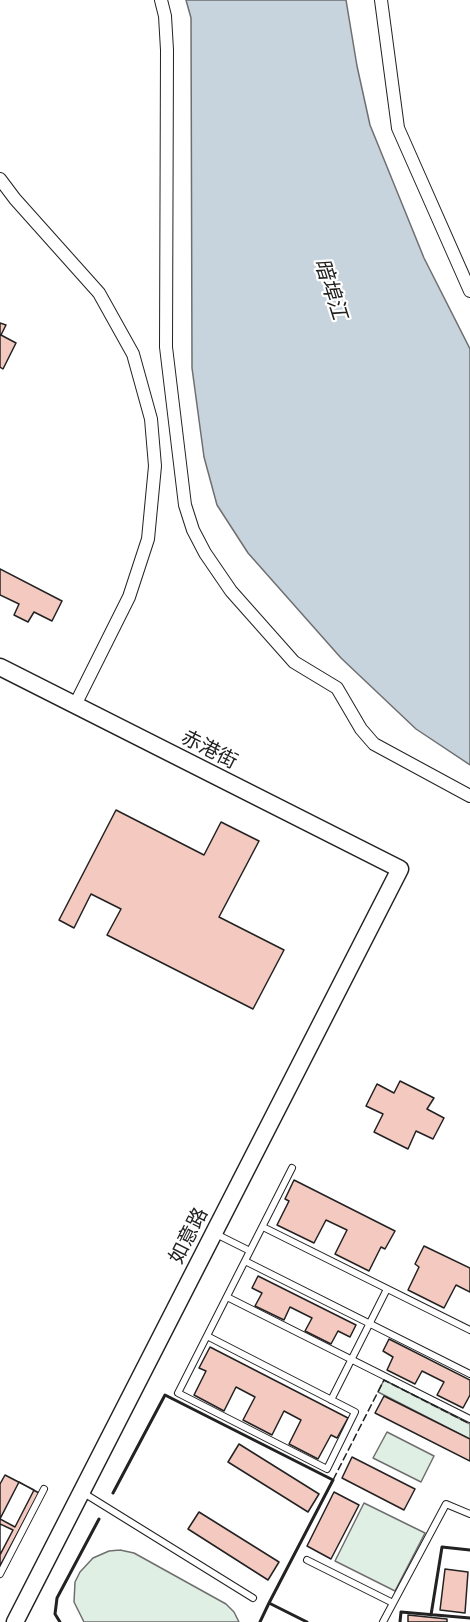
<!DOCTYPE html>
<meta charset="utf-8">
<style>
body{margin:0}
canvas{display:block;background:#fff}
</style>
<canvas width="470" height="1622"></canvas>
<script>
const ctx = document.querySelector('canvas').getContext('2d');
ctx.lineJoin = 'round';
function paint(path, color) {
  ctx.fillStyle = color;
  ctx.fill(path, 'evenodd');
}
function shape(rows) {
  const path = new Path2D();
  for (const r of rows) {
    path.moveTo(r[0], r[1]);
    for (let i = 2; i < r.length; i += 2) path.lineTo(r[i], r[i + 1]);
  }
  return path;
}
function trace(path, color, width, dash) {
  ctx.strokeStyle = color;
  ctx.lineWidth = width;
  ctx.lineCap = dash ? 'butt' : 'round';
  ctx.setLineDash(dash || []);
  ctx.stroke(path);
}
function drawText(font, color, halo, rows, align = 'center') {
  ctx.font = font + ' "Zilla Slab","Noto Sans SC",serif';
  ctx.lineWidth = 4.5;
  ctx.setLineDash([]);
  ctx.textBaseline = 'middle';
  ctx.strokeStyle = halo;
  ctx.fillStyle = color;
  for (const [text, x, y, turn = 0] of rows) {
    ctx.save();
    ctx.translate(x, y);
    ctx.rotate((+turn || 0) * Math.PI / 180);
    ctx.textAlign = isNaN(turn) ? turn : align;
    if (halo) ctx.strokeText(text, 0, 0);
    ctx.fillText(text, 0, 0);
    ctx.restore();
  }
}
const green = shape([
 [384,1380,470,1424,470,1439,378,1392,384,1380],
 [387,1432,434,1456,421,1482,373,1458,387,1432],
 [364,1503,425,1533,395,1591,335,1561,364,1503],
 [120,1550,134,1553,226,1604,234,1612,239,1622,84,1622,74,1602,75,1582,80,1572,93,1558,109,1551,120,1550]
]);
paint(green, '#e0efe3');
trace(green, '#6f6f6f', 1.5);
const water = shape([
 [186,0,346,0,357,66,370,125,424,258,470,349,470,765,416,729,341,658,248,553,217,505,204,457,192,368,191,18,186,0]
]);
paint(water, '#c7d3dd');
trace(water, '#6f6f6f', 1.5);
const building = shape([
 [0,323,6,325,1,335,16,343,3,369,0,367,0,323],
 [0,569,62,601,52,621,34,612,28,622,14,615,19,604,0,595,0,569],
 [116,810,204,855,221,822,259,841,219,917,284,950,253,1009,107,935,121,909,91,894,74,928,59,920,116,810],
 [400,1081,434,1098,427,1109,444,1118,433,1139,416,1131,408,1149,374,1132,383,1114,366,1106,377,1084,394,1093,400,1081],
 [294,1180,395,1231,385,1249,381,1247,369,1271,335,1254,347,1230,326,1220,314,1243,277,1225,289,1201,285,1199,294,1180],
 [424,1246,470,1268,470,1292,456,1285,444,1308,408,1290,419,1267,415,1264,424,1246],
 [258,1276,356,1325,350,1337,338,1331,331,1344,305,1331,312,1318,290,1307,284,1320,255,1306,262,1293,252,1288,258,1276],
 [389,1339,470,1380,470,1395,463,1408,437,1395,444,1382,422,1371,415,1384,387,1370,393,1357,383,1351,389,1339],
 [210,1347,348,1418,337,1438,331,1435,318,1459,289,1444,301,1420,284,1411,272,1435,243,1420,255,1397,236,1387,224,1411,194,1395,206,1371,199,1368,210,1347],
 [384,1396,470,1439,470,1461,375,1413,384,1396],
 [239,1444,319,1494,308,1512,228,1462,239,1444],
 [352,1457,415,1489,404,1510,342,1478,352,1457],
 [5,1475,34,1490,15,1527,0,1519,0,1484,5,1475],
 [19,1482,39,1493,0,1566,0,1519,19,1482],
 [334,1492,359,1505,331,1559,307,1546,334,1492],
 [199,1512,279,1562,268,1580,188,1529,199,1512],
 [0,1524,13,1530,0,1555,0,1524],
 [445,1569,468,1572,465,1613,440,1610,445,1569],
 [408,1615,447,1619,447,1622,408,1622,408,1615]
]);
paint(building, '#f3c9c0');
trace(building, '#222', 1.5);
const lane = shape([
 [263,1227,470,1330],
 [216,1234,250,1251],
 [245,1261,470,1374],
 [227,1297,470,1419],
 [207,1336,355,1412,327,1469,178,1393,292,1168],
 [331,1400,387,1289],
 [82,1492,253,1598],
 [307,1560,393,1603],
 [0,1574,44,1489],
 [383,1622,446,1504,470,1514]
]);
const street = shape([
 [161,0,165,16,167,50,166,347,185,505,193,530,205,553,231,591,294,662,337,688,361,729,374,744,470,796],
 [381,0,398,128,470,291],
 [0,179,15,199,99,293,133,354,151,419,155,466,148,539,129,597,75,705]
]);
const secondary = shape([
 [0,667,400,869,15,1622]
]);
trace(lane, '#222', 8);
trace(street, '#222', 14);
trace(secondary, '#222', 19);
trace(lane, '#fff', 6);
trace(street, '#fff', 12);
trace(secondary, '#fff', 16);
trace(shape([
 [333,1480,384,1380,470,1424]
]), '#222', 1.5, [8, 3]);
trace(shape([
 [113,1493,165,1395,333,1480,269,1603,307,1622],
 [431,1615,442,1547,470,1550],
 [60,1622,55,1614,57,1598,99,1519],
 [260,1622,269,1603],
 [400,1622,401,1612,470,1618]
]), '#222', 3);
drawText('20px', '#222', '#fff', [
 ["赤港街",209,750,27],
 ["如意路",189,1236,-63]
]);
drawText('italic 21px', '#222', '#fff', [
 ["暗埠江",330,289,72]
]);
</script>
